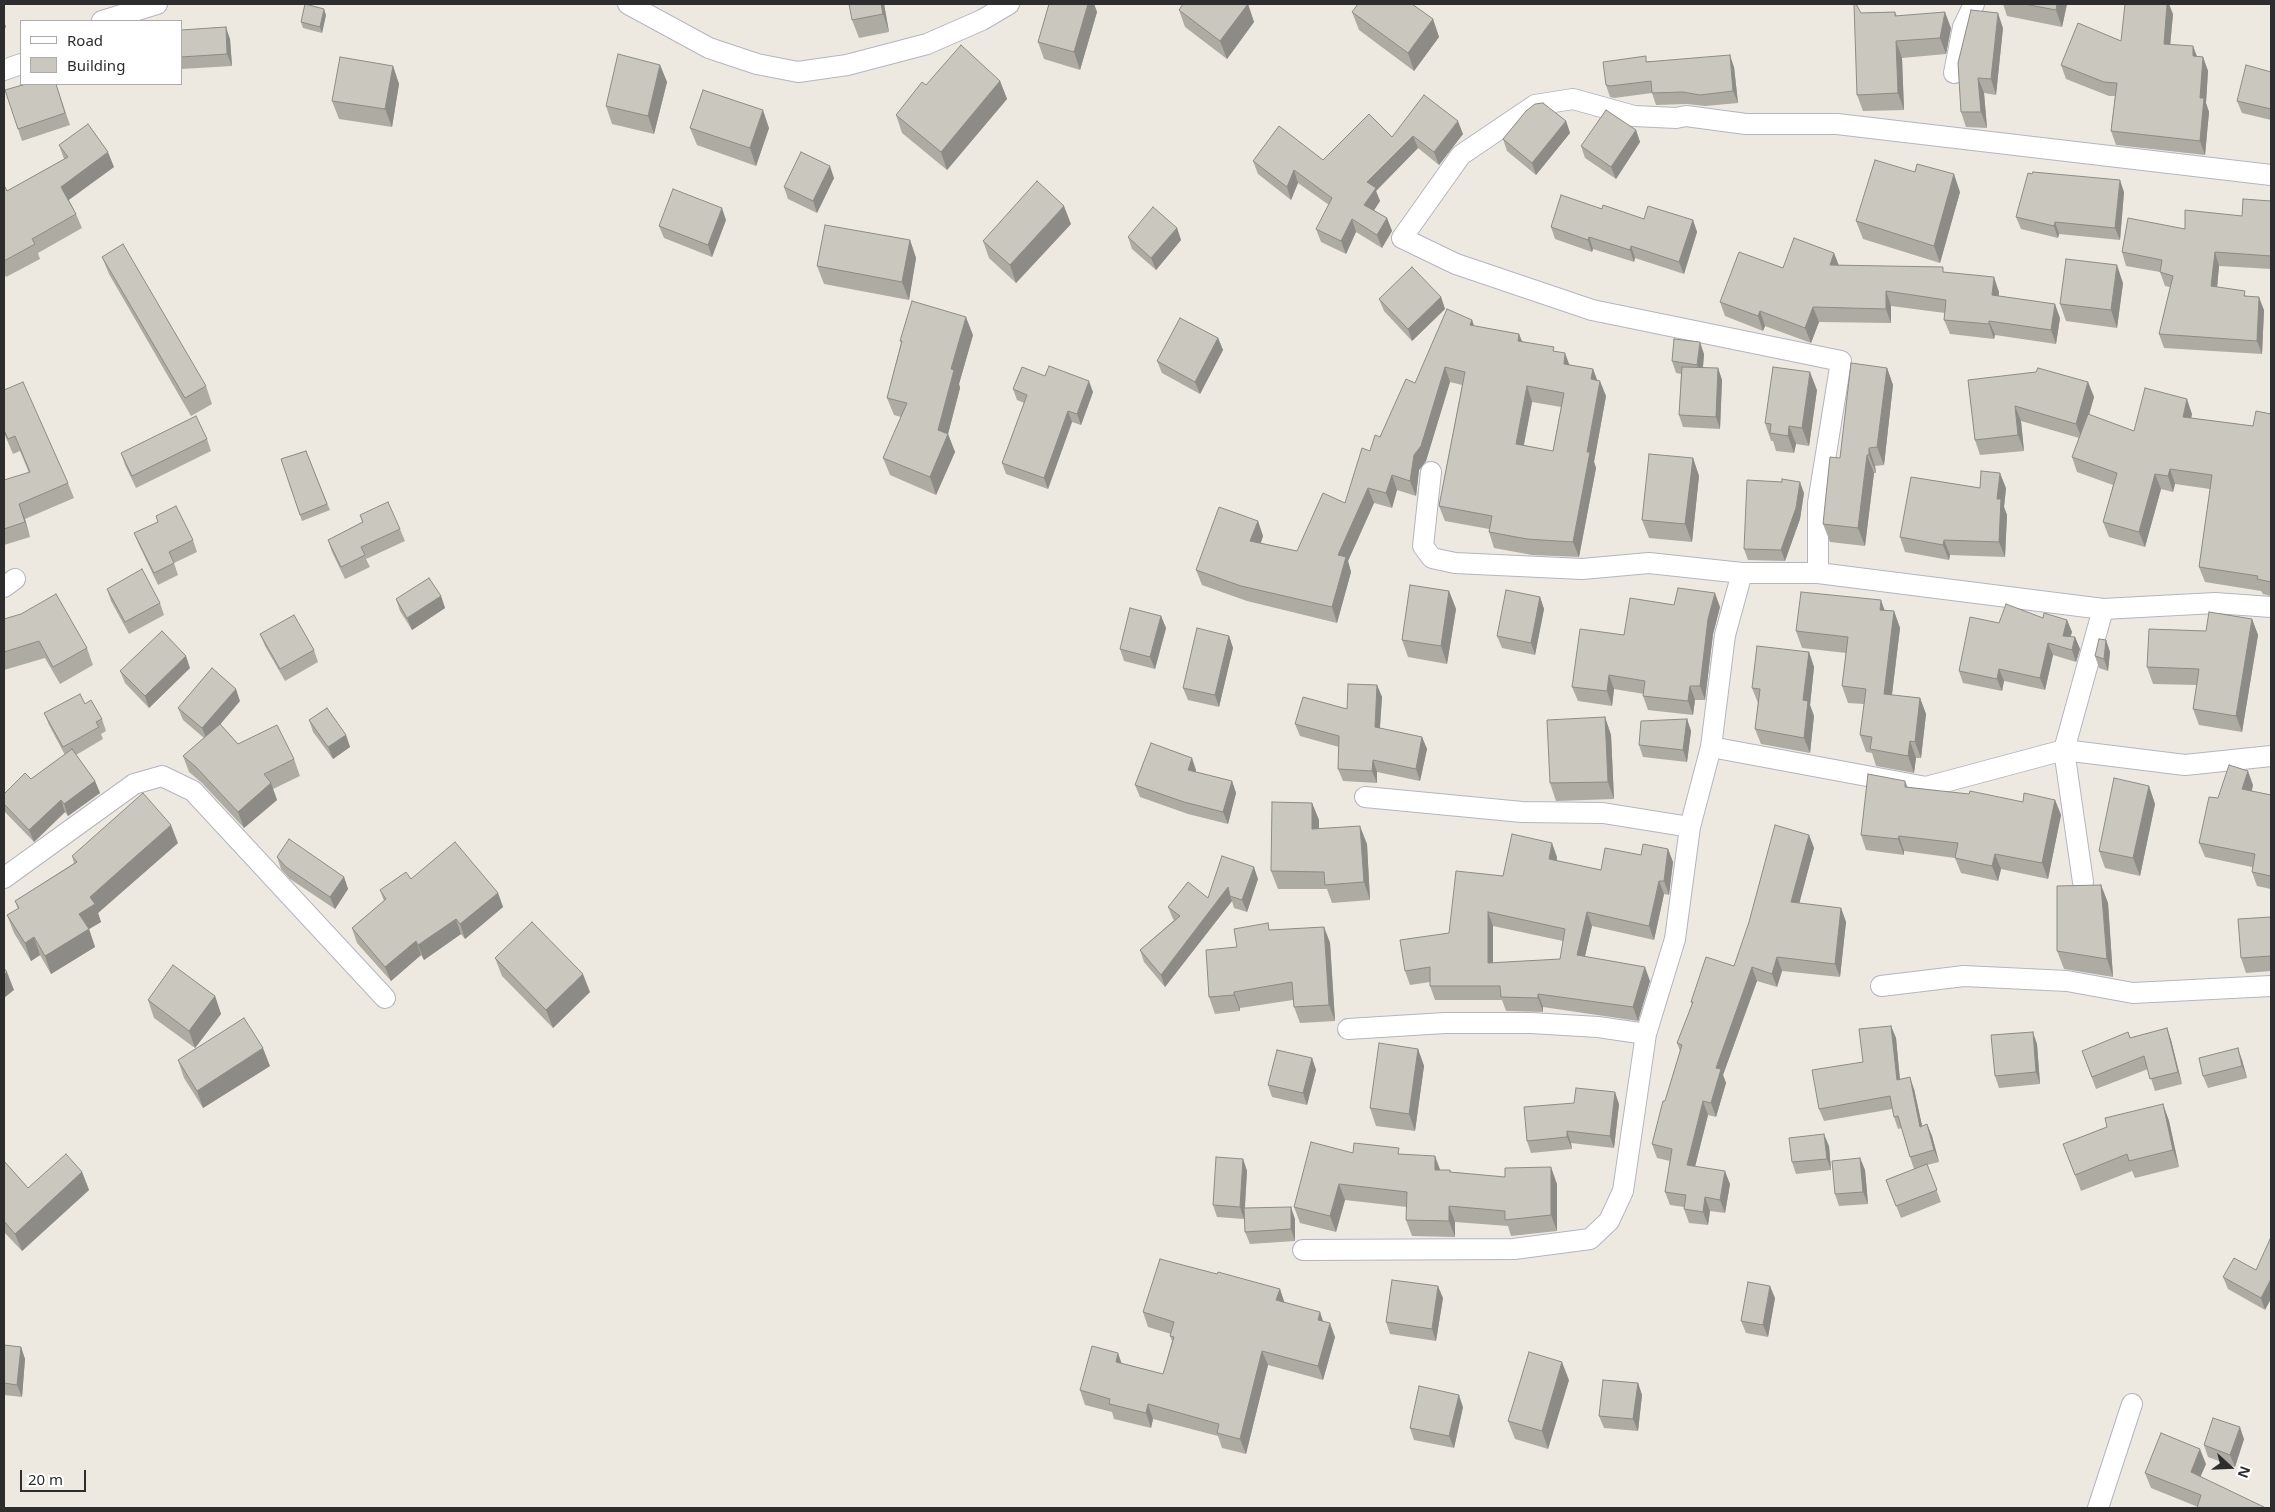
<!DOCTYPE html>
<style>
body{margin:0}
#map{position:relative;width:2275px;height:1512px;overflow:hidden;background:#eee9e0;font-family:"Noto Sans",sans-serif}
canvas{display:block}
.frame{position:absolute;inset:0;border:5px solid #2d2d2d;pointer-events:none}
.legend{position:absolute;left:20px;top:20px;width:162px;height:65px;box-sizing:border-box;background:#fff;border:1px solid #ababab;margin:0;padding:6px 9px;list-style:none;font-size:15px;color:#2d2d2d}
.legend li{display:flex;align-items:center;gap:10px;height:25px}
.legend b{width:25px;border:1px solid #ababab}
.north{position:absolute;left:2205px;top:1442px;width:50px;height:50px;-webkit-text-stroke:4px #fff;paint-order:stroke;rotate:110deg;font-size:14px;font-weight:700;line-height:20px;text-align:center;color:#2d2d2d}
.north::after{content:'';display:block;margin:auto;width:18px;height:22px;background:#2d2d2d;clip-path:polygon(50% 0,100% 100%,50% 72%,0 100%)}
.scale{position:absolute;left:20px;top:1470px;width:66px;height:22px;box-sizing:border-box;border:2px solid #2d2d2d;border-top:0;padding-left:6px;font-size:15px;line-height:18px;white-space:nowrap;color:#2d2d2d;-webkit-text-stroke:4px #fff;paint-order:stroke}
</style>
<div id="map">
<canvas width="2275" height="1512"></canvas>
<div class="frame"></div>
<ul class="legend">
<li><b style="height:6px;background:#fff"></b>Road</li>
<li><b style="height:14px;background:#cac7be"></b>Building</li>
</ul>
<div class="north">N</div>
<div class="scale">20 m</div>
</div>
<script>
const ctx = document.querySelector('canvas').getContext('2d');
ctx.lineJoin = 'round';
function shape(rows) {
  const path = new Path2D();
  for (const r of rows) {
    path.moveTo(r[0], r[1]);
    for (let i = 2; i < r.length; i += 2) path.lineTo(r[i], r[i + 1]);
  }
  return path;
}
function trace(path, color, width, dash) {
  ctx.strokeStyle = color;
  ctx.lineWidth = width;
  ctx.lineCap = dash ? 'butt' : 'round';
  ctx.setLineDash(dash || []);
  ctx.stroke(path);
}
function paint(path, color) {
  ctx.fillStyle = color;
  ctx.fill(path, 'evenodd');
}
const minor = shape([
 [628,4,709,48,757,64,798,72,847,65,927,44,982,20,1009,4],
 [102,21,157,4],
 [4,70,21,64],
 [1954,73,1963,27,1974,4],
 [1431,472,1423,546,1432,558,1455,563,1582,569,1649,563,1742,573,1818,573,2103,609,2215,603,2271,607],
 [1818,573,1818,503,1841,361,1592,310,1456,264,1402,238,1461,155,1535,105,1573,99,1634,116,1676,118,1686,116,1746,124,1837,124,2271,175],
 [4,587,15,579],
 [1711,747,1926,787,2064,750,2185,765,2271,756],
 [1365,797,1522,812,1603,813,1690,827],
 [4,878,134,784,162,776,193,791,385,998],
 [2083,882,2064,750,2103,609],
 [1881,986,1964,976,2067,981,2133,993,2271,986],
 [1348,1029,1445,1023,1530,1023,1598,1027,1646,1034],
 [1303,1250,1514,1249,1590,1239,1609,1221,1623,1191,1646,1034,1675,939,1690,827,1711,747,1725,635,1742,573],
 [2098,1508,2132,1404]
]);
trace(minor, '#b3b5c0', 22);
trace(minor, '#fff', 20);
paint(shape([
 [884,4,889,32,859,38,852,20],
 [1049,4,1094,4,1097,12,1080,70,1044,59,1038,42],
 [1248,4,1254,22,1227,59,1185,27,1179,10],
 [2003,4,2067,4,2062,27,2007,16],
 [1352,12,1433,19,1439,37,1414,71,1359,30],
 [1895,12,1897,16,1951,28,1946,54,1902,58,1904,110,1863,111,1857,95,1861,13],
 [2173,14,2170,45,2193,46,2197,56,2203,57,2208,71,2206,103,2209,112,2205,155,2116,145,2111,131,2115,96,2109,96,2066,79,2061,65,2121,41],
 [326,15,322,33,303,28,301,22],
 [2003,28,1996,95,1984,93,1987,128,1966,127,1961,112],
 [181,30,230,39,232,66,181,69],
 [1648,61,1734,67,1738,103,1705,106,1687,104,1656,105,1652,93,1614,98,1610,97,1606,85],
 [660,65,667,82,654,134,612,124,606,106],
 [393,66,399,84,392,127,339,119,332,101],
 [2271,72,2271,120,2242,113,2237,101],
 [1000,81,1007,99,947,170,902,133,896,115,926,85],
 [56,84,70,125,22,141,18,129],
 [1566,121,1570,133,1536,175,1507,151,1503,139],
 [690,128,769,128,756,166,697,145],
 [1636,130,1640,142,1616,179,1585,158,1581,146],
 [1463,134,1439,165,1418,148,1376,191,1380,201,1374,210,1387,218,1392,231,1382,248,1356,232,1346,254,1321,242,1316,229,1329,205,1298,183,1291,200,1258,174,1253,161,1323,160,1392,137],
 [59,145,114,167,69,200,76,214,82,228,38,253,40,259,6,277,4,272,4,185,7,191,64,159],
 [834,178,817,213,788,199,784,187],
 [1960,192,1940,263,1863,239,1856,221],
 [2124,192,2120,240,2059,234,2058,238,2021,229,2016,217],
 [2271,201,2271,269,2219,266,2217,287,2247,296,2264,310,2262,354,2164,348,2159,334,2170,287,2165,286,2160,272,2126,266,2122,252,2185,229,2242,216],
 [1602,209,1644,219,1693,220,1697,232,1684,274,1635,258,1634,262,1593,249,1592,252,1555,239,1551,227],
 [726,220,712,257,664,238,659,226],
 [1071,224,1016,283,989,258,983,241],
 [1177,228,1181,240,1156,270,1132,249,1128,237],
 [910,240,916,258,909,300,824,284,817,266],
 [102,257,206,386,212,404,191,416,109,274],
 [1839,265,1945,272,1999,292,1999,296,2060,318,2056,344,1995,335,1994,339,1950,334,1944,320,1945,313,1891,306,1891,323,1819,322,1811,343,1765,326,1763,331,1725,316,1720,302,1783,268],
 [2123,283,2117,328,2066,321,2060,304],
 [1441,297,1445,309,1412,341,1384,311,1379,299],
 [1472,320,1474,326,1519,334,1522,341,1556,352,1570,365,1593,369,1597,380,1606,396,1594,462,1596,468,1579,557,1532,555,1494,548,1489,532,1489,529,1445,521,1439,506,1462,385,1450,382,1426,461,1419,470,1416,496,1397,490,1392,508,1374,503,1348,561,1351,572,1337,623,1247,601,1202,585,1196,570,1258,521,1263,536,1261,543,1297,551,1345,503,1370,451,1415,383],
 [1532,402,1561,407,1553,451,1524,445],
 [973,335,959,384,960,388,948,434,955,452,936,495,890,475,883,458,901,417,894,415,887,398,901,343,900,341],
 [1218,338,1223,350,1200,394,1162,373,1157,361],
 [1704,354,1703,368,1718,368,1722,380,1720,429,1683,427,1679,415,1681,374,1676,373,1672,361],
 [1887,368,1893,385,1884,465,1875,466,1876,473,1874,473,1865,546,1830,542,1823,524],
 [1045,376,1093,392,1081,425,1072,422,1048,489,1006,474,1002,463,1024,403,1017,400,1013,389],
 [1968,380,2088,382,2094,397,2089,415,2134,431,2192,414,2191,418,2253,426,2271,414,2271,596,2263,594,2261,591,2205,582,2199,567,2210,489,2175,484,2173,492,2161,489,2145,547,2109,537,2103,522,2113,485,2077,472,2072,457,2079,438,2021,421,2024,451,1980,455,1975,440],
 [4,390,68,483,74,498,25,519,30,537,4,545,4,480,29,473,20,451,13,454,4,433],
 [1817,390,1809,446,1796,444,1794,453,1776,451,1773,441,1771,441,1765,423],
 [207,439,211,451,136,488,125,465,121,453],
 [306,451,330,510,302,521,281,459],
 [1693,458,1699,476,1692,542,1649,538,1642,520],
 [1980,488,2006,488,2004,507,2007,515,2005,557,1950,555,1949,560,1905,552,1900,537],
 [1804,493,1800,519,1785,561,1748,560,1744,549],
 [360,515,400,529,405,541,366,559,370,567,345,579,332,552,328,540,362,522],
 [156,516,193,540,197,552,174,563,178,575,158,585,139,545,134,533,158,522],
 [107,589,160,603,164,615,129,634,111,601],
 [1449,591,1456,609,1447,664,1408,657,1402,640],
 [441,596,445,608,412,630,400,611,396,599],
 [1540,597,1544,609,1535,655,1502,648,1497,636],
 [1674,605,1720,607,1713,634,1705,700,1695,700,1693,715,1648,710,1643,696,1644,694,1614,689,1612,706,1578,701,1572,687,1624,635],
 [1885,610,1894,611,1900,628,1892,695,1920,698,1926,714,1921,758,1916,758,1914,773,1876,766,1872,753,1866,752,1860,735,1864,704,1848,703,1842,686,1846,653,1802,648,1796,631],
 [1161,616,1166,628,1155,669,1124,661,1120,649],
 [2043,618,2067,620,2072,632,2070,637,2075,637,2080,649,2076,662,2053,655,2045,690,2004,681,2002,691,1963,683,1959,671],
 [4,619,87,648,93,665,60,684,45,658,4,670],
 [2252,619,2258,635,2242,732,2199,725,2193,709,2197,685,2153,684,2147,667,2206,631],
 [260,634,314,650,318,662,285,681,265,646],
 [1229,636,1233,648,1219,707,1188,700,1183,688],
 [2106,640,2110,652,2108,671,2099,668,2095,656],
 [1809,652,1814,667,1810,705,1814,716,1810,753,1761,744,1755,729,1758,703,1752,688],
 [190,668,149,708,125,683,120,671],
 [1377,685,1382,697,1380,729,1422,737,1427,749,1420,781,1377,772,1377,783,1343,781,1338,769,1339,747,1300,736,1295,724,1347,709],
 [240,701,220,724,238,744,294,759,300,776,273,789,277,800,244,828,202,783,189,772,183,756,204,738,183,720,178,708],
 [85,704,102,719,106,731,101,734,103,739,76,755,95,781,100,793,68,816,65,812,34,842,4,811,4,794,31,779,65,755,49,725,44,713],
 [1605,717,1611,735,1614,799,1556,801,1550,783],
 [1687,719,1691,731,1687,762,1643,757,1639,745],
 [309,720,346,735,350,747,333,759,313,732],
 [1196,770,1196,772,1232,781,1236,793,1228,824,1188,814,1140,797,1135,785],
 [1905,781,1908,787,2023,802,2055,800,2061,815,2048,879,2001,869,1998,881,1961,873,1955,858,1904,851,1904,855,1866,850,1861,835],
 [2253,785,2252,791,2271,795,2271,889,2257,886,2252,872,2252,867,2205,857,2199,843,2218,798],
 [2149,786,2155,804,2140,876,2105,868,2099,851],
 [1312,803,1319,820,1319,829,1367,844,1370,900,1332,903,1327,889,1278,889,1271,871],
 [1809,835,1814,848,1799,903,1841,908,1846,922,1840,977,1782,971,1777,987,1757,981,1723,1075,1726,1083,1716,1117,1708,1115,1695,1166,1730,1184,1725,1213,1710,1211,1708,1225,1689,1223,1684,1209,1684,1207,1670,1205,1665,1192,1670,1161,1657,1158,1652,1144,1680,1051,1677,1043,1692,1004,1691,1002,1734,966],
 [178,843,98,913,101,922,89,929,95,947,51,974,40,955,31,961,14,933,7,915,18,909,15,901,74,863,72,856],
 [1668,849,1673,862,1669,895,1664,894,1654,940,1592,926,1585,956,1650,981,1638,1021,1543,1007,1543,1012,1506,1011,1502,1000,1435,1000,1430,986,1430,982,1410,985,1405,971,1449,933,1503,876,1557,857,1557,861,1601,870,1641,855],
 [1493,926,1563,941,1560,959,1493,963],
 [277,857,344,877,348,889,335,909,290,879,281,869],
 [411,879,498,893,503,907,465,939,461,934,424,960,421,955,391,981,357,943,352,928,384,901,380,890],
 [1258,879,1247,912,1234,908,1232,901,1165,987,1144,962,1140,950,1174,920,1173,919,1168,907,1208,898],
 [2101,885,2108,903,2113,977,2064,969,2057,951],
 [2271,917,2271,971,2246,973,2241,958],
 [1324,927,1330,943,1335,1021,1300,1023,1294,1007,1293,1000,1240,1008,1240,1011,1215,1014,1209,997,1237,947,1271,930],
 [495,958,590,992,553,1028,502,976],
 [215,996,221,1014,195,1048,154,1018,148,1000],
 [1891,1026,1896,1038,1900,1079,1914,1089,1922,1126,1927,1124,1932,1136,1939,1162,1927,1165,1941,1202,1901,1218,1886,1180,1919,1167,1914,1169,1910,1157,1902,1128,1898,1129,1894,1117,1892,1109,1824,1121,1819,1109,1863,1062],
 [2167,1028,2171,1040,2182,1084,2155,1091,2148,1069,2096,1089,2082,1051],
 [2037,1044,2040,1084,1999,1088,1995,1076],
 [1418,1049,1424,1066,1415,1131,1376,1126,1370,1108],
 [1312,1058,1316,1070,1307,1105,1272,1097,1268,1085],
 [178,1060,270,1066,203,1108,184,1078],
 [2242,1060,2247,1078,2208,1088,2203,1076],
 [1619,1104,1614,1148,1571,1143,1572,1149,1531,1153,1527,1141],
 [2163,1104,2169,1121,2179,1167,2135,1178,2132,1171,2081,1191,2063,1144,2107,1127],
 [1829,1146,1831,1170,1796,1174,1792,1162],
 [1353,1153,1401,1154,1440,1170,1450,1170,1451,1172,1557,1184,1557,1231,1511,1236,1508,1226,1455,1222,1455,1237,1412,1236,1406,1220,1407,1207,1345,1200,1336,1232,1300,1223,1294,1207],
 [1860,1158,1865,1170,1868,1204,1839,1206,1835,1194],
 [1243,1159,1247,1171,1245,1208,1295,1219,1295,1241,1250,1244,1245,1232,1245,1213,1244,1219,1217,1217,1213,1205],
 [4,1161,28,1188,82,1172,89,1190,22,1251,4,1232],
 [2256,1270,2265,1310,2228,1289,2223,1277],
 [1217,1274,1280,1289,1284,1303,1323,1321,1335,1337,1323,1380,1268,1365,1246,1454,1222,1448,1218,1436,1153,1419,1151,1428,1114,1419,1112,1412,1085,1405,1080,1390,1122,1363,1163,1374,1172,1341,1170,1336,1171,1334,1148,1327,1143,1312],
 [1443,1298,1436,1341,1390,1334,1386,1322],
 [1775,1298,1768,1337,1746,1333,1741,1321],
 [4,1345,21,1347,25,1359,22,1397,4,1395],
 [1569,1380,1548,1449,1515,1439,1508,1421],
 [1638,1383,1642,1395,1638,1431,1604,1428,1599,1416],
 [1463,1407,1454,1448,1414,1440,1410,1428],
 [2244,1439,2235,1467,2208,1457,2204,1445],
 [2206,1464,2200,1477,2266,1508,2198,1507,2151,1488,2145,1473]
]), '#aeaba3');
paint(shape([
 [881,4,884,4,889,32,883,14],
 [1088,4,1094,4,1097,12,1080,70,1074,52],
 [1248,4,1254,22,1227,59,1220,41],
 [2057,4,2067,4,2062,27,2056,10],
 [2167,4,2169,4,2173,14,2169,58,2164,44],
 [324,9,326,15,322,33,320,27],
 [1945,12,1951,28,1946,54,1940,38],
 [1998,13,2003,28,1996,95,1991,79],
 [1433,19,1439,37,1414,71,1408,53],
 [4,21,6,27,4,29],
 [226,27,230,39,232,66,227,54],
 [1896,41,1902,58,1904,110,1898,93],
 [2193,46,2198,60,2193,56],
 [1730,55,1734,67,1738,103,1733,91],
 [2203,57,2208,71,2206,103,2209,112,2205,155,2200,141,2200,98],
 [660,65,667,82,654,134,648,116],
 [393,66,399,84,392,127,385,109],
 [1978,78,1984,93,1987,128,1981,112],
 [1000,81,1007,99,947,170,941,152],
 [763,110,769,128,756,166,750,148],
 [1458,121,1463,134,1439,165,1434,152],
 [1566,121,1570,133,1536,175,1532,163],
 [1636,130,1640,142,1616,179,1611,167],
 [1413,136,1418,148,1376,191,1380,201,1369,218,1364,205,1367,182],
 [108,152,114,167,67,201,61,187],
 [830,166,834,178,817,213,813,201],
 [1294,170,1298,183,1291,200,1287,187],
 [1954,174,1960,192,1940,263,1934,246],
 [2120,180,2124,192,2120,240,2115,228],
 [1064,206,1071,224,1016,283,1010,265],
 [722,208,726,220,712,257,708,245],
 [1387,218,1392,231,1382,248,1377,235],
 [1352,219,1356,232,1346,254,1341,241],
 [1693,220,1697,232,1684,274,1679,262],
 [2055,222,2059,234,2058,238,2054,226],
 [1177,228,1181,240,1156,270,1151,258],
 [1589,237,1593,249,1592,252,1588,240],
 [910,240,916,258,909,300,902,282],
 [1631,246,1635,258,1634,262,1630,250],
 [2215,252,2219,266,2216,299,2211,286],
 [1834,253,1840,268,1830,265],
 [2117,265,2123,283,2117,328,2111,310],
 [1994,277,1999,292,1997,309,1992,295],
 [1886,291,1891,306,1891,323,1886,309],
 [1441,297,1445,309,1412,341,1408,329],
 [2259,297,2264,310,2262,354,2257,341],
 [2055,304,2060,318,2056,344,2051,330],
 [1813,307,1819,322,1811,343,1805,328],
 [1760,311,1765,326,1763,331,1758,316],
 [966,317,973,335,959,384,960,388,948,434,955,452,936,495,930,477,938,430,951,369],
 [1472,320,1477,335,1470,325],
 [1989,321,1995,335,1994,339,1989,324],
 [1519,334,1525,350,1518,341],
 [1218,338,1223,350,1200,394,1195,382],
 [1700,342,1704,354,1702,377,1697,365],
 [1565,353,1571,369,1564,364],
 [1445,367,1450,382,1426,461,1419,470,1416,496,1410,481,1414,455],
 [1718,368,1722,380,1720,429,1716,417],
 [1887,368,1893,385,1884,465,1877,447],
 [1593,369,1599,385,1591,379],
 [1810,372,1817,390,1809,446,1802,428],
 [1089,381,1093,392,1081,425,1077,414],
 [1600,381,1606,396,1594,462,1596,468,1579,557,1573,542,1587,452],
 [2088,382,2094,397,2082,439,2076,424],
 [1527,386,1532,402,1521,459,1516,444],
 [2187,399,2192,414,2188,432,2183,417],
 [2015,406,2021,421,2024,451,2018,435],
 [1068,411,1072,422,1048,489,1044,478],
 [1789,426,1796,444,1794,453,1788,436],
 [1869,448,1875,466,1876,473,1869,455],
 [1867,455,1874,473,1865,546,1858,528],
 [1693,458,1699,476,1692,542,1685,524],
 [2170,469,2175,484,2173,492,2168,476],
 [2000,473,2006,488,2004,507,2007,515,2005,557,1999,542,1997,499],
 [2155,474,2161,489,2145,547,2139,532],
 [1392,475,1397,490,1392,508,1386,493],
 [1800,482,1804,493,1800,519,1785,561,1781,550],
 [1368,488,1374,503,1348,561,1351,572,1337,623,1332,607,1338,555],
 [19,504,25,519,30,537],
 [1258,521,1263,536,1256,556,1250,541],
 [1944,540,1950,555,1949,560,1943,545],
 [1449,591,1456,609,1447,664,1441,646],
 [1715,593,1720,607,1713,634,1705,700,1700,686,1708,619],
 [441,596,445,608,412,630,407,618],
 [1540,597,1544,609,1535,655,1531,643],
 [1881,600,1887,617,1880,610],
 [1894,611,1900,628,1890,710,1884,694],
 [1161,616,1166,628,1155,669,1150,657],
 [2252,619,2258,635,2242,732,2236,716],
 [2067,620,2072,632,2067,648,2063,636],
 [1229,636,1233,648,1219,707,1215,695],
 [2075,637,2080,649,2076,662,2072,650],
 [2106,640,2110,652,2108,671,2104,659],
 [2048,643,2053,655,2045,690,2040,678],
 [1809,652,1814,667,1810,705,1814,716,1810,753,1804,738,1803,700],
 [186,656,190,668,149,708,145,696],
 [1999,669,2004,681,2002,691,1997,679],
 [1609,675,1614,689,1612,706,1607,691],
 [1377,685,1382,697,1379,739,1375,727],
 [1690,686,1695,700,1693,715,1688,701],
 [236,689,240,701,207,740,202,728],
 [1920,698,1926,714,1921,758,1915,742],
 [1605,717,1611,735,1614,799,1608,782],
 [1687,719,1691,731,1687,762,1683,750],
 [346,735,350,747,333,759,328,747],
 [1422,737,1427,749,1420,781,1416,769],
 [1910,741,1916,758,1914,773,1908,756],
 [1192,758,1196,770,1192,782,1188,770],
 [1373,760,1377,772,1377,783,1372,771],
 [2248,771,2253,785,2248,804,2242,789],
 [95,781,100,793,68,816,64,804],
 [1232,781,1236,793,1228,824,1223,812],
 [271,783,277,800,244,828,238,812],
 [2149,786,2155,804,2140,876,2133,858],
 [61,800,65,812,34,842,29,830],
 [2055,800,2061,815,2048,879,2042,863],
 [1312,803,1319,820,1319,847,1312,829],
 [171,825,178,843,98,913,101,922,89,929,95,947,51,974,45,956,79,914,90,897],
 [1360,826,1367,844,1370,900,1364,882],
 [1809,835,1814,848,1796,916,1791,902],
 [1899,836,1904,851,1904,855,1898,839],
 [1552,843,1557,857,1554,873,1549,859],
 [1668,849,1673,862,1669,895,1664,881],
 [1995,854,2001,869,1998,881,1992,866],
 [1254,867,1258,879,1247,912,1242,900],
 [344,877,348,889,335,909,330,897],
 [1659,881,1664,894,1654,940,1649,926],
 [2101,885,2108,903,2113,977,2107,959],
 [1228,887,1230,896,1232,901,1165,987,1161,975],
 [498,893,503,907,465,939,460,924],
 [1841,908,1846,922,1840,977,1835,964],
 [1488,912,1493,926,1493,977,1488,963],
 [1587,912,1592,926,1582,969,1577,955],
 [456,919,461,934,424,960,418,945],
 [1324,927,1330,943,1335,1021,1329,1005],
 [34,937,40,955,31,961,25,943],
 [416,941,421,955,391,981,385,967],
 [1777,957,1782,971,1777,987,1772,974],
 [1645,967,1650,981,1638,1021,1633,1007],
 [1752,967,1757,981,1723,1075,1726,1083,1716,1117,1711,1103,1716,1068],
 [7,972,14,990,4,998,4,975],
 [583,974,590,992,553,1028,546,1010],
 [1234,992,1240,1008,1240,1011,1234,995],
 [1538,994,1543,1007,1543,1012,1538,998],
 [215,996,221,1014,195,1048,189,1031],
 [1891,1026,1896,1038,1901,1092,1897,1080],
 [2167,1028,2171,1040,2182,1084,2178,1072],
 [2033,1032,2037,1044,2040,1084,2036,1072],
 [263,1048,270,1066,203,1108,197,1091],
 [2238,1048,2242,1060,2247,1078,2242,1066],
 [1418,1049,1424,1066,1415,1131,1409,1114],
 [1312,1058,1316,1070,1307,1105,1303,1093],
 [1910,1077,1914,1089,1925,1139,1920,1127],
 [1615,1092,1619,1104,1614,1148,1610,1136],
 [1703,1101,1708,1115,1692,1179,1687,1165],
 [2163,1104,2169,1121,2179,1167,2173,1150],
 [1927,1124,1932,1136,1939,1162,1934,1150],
 [1567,1131,1571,1143,1572,1149,1567,1137],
 [1824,1134,1829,1146,1831,1170,1827,1159],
 [1435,1156,1441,1172,1435,1170],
 [1860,1158,1865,1170,1868,1204,1863,1192],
 [1243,1159,1247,1171,1244,1219,1240,1207],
 [1551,1167,1557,1184,1557,1231,1551,1215],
 [1725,1171,1730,1184,1725,1213,1720,1200],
 [82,1172,89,1190,22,1251,15,1234],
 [1339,1184,1345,1200,1336,1232,1330,1216],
 [1705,1197,1710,1211,1708,1225,1703,1212],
 [1449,1206,1455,1222,1455,1237,1449,1221],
 [1291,1207,1295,1219,1295,1241,1291,1229],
 [2271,1279,2271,1299,2265,1310,2261,1298],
 [1438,1286,1443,1298,1436,1341,1432,1329],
 [1770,1286,1775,1298,1768,1337,1763,1325],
 [1280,1289,1285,1304,1276,1300],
 [1320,1312,1325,1327,1318,1320],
 [1330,1323,1335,1337,1323,1380,1318,1366],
 [21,1347,25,1359,22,1397,17,1385],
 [1262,1351,1268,1365,1246,1454,1240,1439],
 [1118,1353,1123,1367,1116,1362],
 [1562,1362,1569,1380,1548,1449,1542,1431],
 [1638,1383,1642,1395,1638,1431,1633,1419],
 [1459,1395,1463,1407,1454,1448,1449,1436],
 [1148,1404,1153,1419,1151,1428,1146,1413],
 [2240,1427,2244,1439,2235,1467,2230,1455],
 [2200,1449,2206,1464,2196,1487,2191,1472]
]), '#8d8b85');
const building = shape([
 [305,4,324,9,320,27,301,22,305,4],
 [849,4,881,4,883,14,852,20,849,4],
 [1049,4,1088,4,1074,52,1038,42,1049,4],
 [1183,4,1248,4,1220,41,1179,10,1183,4],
 [1358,4,1412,4,1433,19,1408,53,1352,12,1358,4],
 [1854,4,1856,4,1861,13,1895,12,1895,16,1945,12,1940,38,1896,41,1898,93,1857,95,1854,4],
 [2024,4,2057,4,2056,10,2024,4],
 [2125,4,2167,4,2164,44,2193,46,2193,56,2203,57,2200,98,2204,98,2200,141,2111,131,2117,83,2104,82,2061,65,2078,23,2121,41,2125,4],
 [1971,10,1998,13,1991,79,1978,78,1981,112,1961,112,1958,63,1971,10],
 [226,27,227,54,181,57,181,30,226,27],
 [961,45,1000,81,941,152,896,115,922,82,926,85,961,45],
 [618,54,660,65,648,116,606,106,618,54],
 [1730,55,1733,91,1700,95,1683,92,1652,93,1651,81,1610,86,1606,85,1603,62,1646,56,1646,62,1730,55],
 [340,57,393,66,385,109,332,101,340,57],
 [2246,65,2271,72,2271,109,2237,101,2246,65],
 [26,84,56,84,65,113,18,129,5,90,26,84],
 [703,90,763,110,750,148,690,128,703,90],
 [1424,95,1458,121,1434,152,1413,136,1367,182,1376,188,1364,205,1387,218,1377,235,1352,219,1341,241,1316,229,1332,198,1294,170,1287,187,1253,161,1279,126,1323,160,1369,114,1392,137,1424,95],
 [1543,103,1566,121,1532,163,1503,139,1526,111,1535,104,1543,103],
 [1606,110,1636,130,1611,167,1581,146,1606,110],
 [88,124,108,152,61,187,76,214,32,239,35,244,4,261,4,185,7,191,68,157,59,145,88,124],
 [801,152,830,166,813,201,784,187,801,152],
 [1875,160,1915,172,1917,164,1954,174,1934,246,1856,221,1875,160],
 [2033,172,2120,180,2115,228,2055,222,2054,226,2016,217,2028,173,2032,174,2033,172],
 [1037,181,1064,206,1010,265,983,241,1037,181],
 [673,189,722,208,708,245,659,226,673,189],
 [1561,195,1602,209,1603,205,1644,219,1648,206,1693,220,1679,262,1631,246,1630,250,1589,237,1588,240,1551,227,1561,195],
 [2243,199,2271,201,2271,256,2215,252,2211,286,2245,291,2244,296,2259,297,2257,341,2159,334,2173,276,2160,272,2162,260,2122,252,2128,218,2185,229,2185,210,2242,216,2243,199],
 [1153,207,1177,228,1151,258,1128,237,1153,207],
 [825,225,910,240,902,282,817,266,825,225],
 [1794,238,1834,253,1830,265,1943,267,1943,272,1994,277,1992,295,2055,304,2051,330,1989,321,1989,324,1944,320,1946,300,1886,291,1886,309,1813,307,1805,328,1760,311,1758,316,1720,302,1739,252,1783,268,1794,238],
 [123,244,206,386,185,398,102,257,123,244],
 [2066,259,2117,265,2111,310,2060,304,2066,259],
 [1412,267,1441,297,1408,329,1379,299,1412,267],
 [912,301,966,317,951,369,954,370,938,430,948,434,930,477,883,458,907,403,887,398,902,341,900,341,912,301],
 [1447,309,1472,320,1470,325,1519,334,1518,341,1554,347,1553,351,1565,353,1564,364,1593,369,1591,379,1600,381,1587,452,1590,452,1573,542,1527,539,1489,532,1492,516,1439,506,1465,372,1445,367,1421,446,1414,455,1410,481,1392,475,1386,493,1368,488,1338,555,1346,557,1332,607,1241,586,1196,570,1219,507,1258,521,1250,541,1297,551,1323,493,1345,503,1362,448,1370,451,1375,435,1380,437,1406,379,1415,383,1447,309],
 [1527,386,1564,393,1553,451,1516,444,1527,386],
 [1180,318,1218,338,1195,382,1157,361,1180,318],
 [1674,339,1700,342,1697,365,1672,361,1674,339],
 [1851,363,1887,368,1877,447,1869,448,1869,455,1867,455,1858,528,1823,524,1830,457,1840,458,1851,363],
 [1049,366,1089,381,1077,414,1068,411,1044,478,1002,463,1027,395,1013,389,1022,367,1045,376,1049,366],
 [1682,367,1718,368,1716,417,1679,415,1682,367],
 [1773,367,1810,372,1802,428,1789,426,1788,436,1770,433,1771,424,1765,423,1773,367],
 [2038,368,2088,382,2076,424,2015,406,2018,435,1975,440,1968,380,2036,372,2038,368],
 [23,382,68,483,19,504,25,522,4,529,4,480,30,472,15,436,8,439,4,430,4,390,23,382],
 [2145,388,2187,399,2183,417,2253,426,2256,411,2271,414,2271,582,2257,579,2258,576,2199,567,2212,475,2170,469,2168,476,2155,474,2139,532,2103,522,2117,473,2072,457,2088,414,2134,431,2145,388],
 [196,416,207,439,132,476,121,453,196,416],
 [306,451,327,504,300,515,281,459,306,451],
 [1649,454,1693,458,1685,524,1642,520,1649,454],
 [1981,471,2000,473,1997,499,2001,499,1999,542,1944,540,1943,545,1900,537,1911,477,1980,488,1981,471],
 [1782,479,1800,482,1796,508,1781,550,1744,549,1747,480,1782,482,1782,479],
 [388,502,400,529,361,547,365,555,341,567,328,540,363,522,360,515,388,502],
 [176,506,193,540,169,552,174,563,154,573,134,533,158,522,156,516,176,506],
 [142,569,160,603,125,622,107,589,142,569],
 [429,578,441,596,407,618,396,599,429,578],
 [1410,585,1449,591,1441,646,1402,640,1410,585],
 [1678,588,1715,593,1708,619,1700,686,1690,686,1688,701,1643,696,1645,681,1609,675,1607,691,1572,687,1580,629,1624,635,1630,598,1674,605,1678,588],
 [1506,590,1540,597,1531,643,1497,636,1506,590],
 [1801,592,1881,600,1880,610,1894,611,1884,694,1920,698,1915,742,1910,741,1908,756,1870,749,1872,737,1860,735,1866,689,1842,686,1848,637,1796,631,1801,592],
 [56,594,87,648,53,667,39,641,4,652,4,619,21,614,56,594],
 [2006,604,2043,618,2044,613,2067,620,2063,636,2075,637,2072,650,2048,643,2040,678,1999,669,1997,679,1959,671,1970,617,1999,623,2006,604],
 [1130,608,1161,616,1150,657,1120,649,1130,608],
 [2209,612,2252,619,2236,716,2193,709,2199,669,2147,667,2149,629,2206,631,2209,612],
 [294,615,314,650,280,669,260,634,294,615],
 [1197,628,1229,636,1215,695,1183,688,1197,628],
 [162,631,186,656,145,696,120,671,162,631],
 [2099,639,2106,640,2104,659,2095,656,2099,639],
 [1757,646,1809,652,1803,700,1808,701,1804,738,1755,729,1760,689,1752,688,1757,646],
 [212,668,236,689,202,728,178,708,212,668],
 [1348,684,1377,685,1375,727,1422,737,1416,769,1373,760,1372,771,1338,769,1339,736,1295,724,1303,697,1347,709,1348,684],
 [80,694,85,704,91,700,102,719,96,722,99,727,63,747,44,713,80,694],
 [327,708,346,735,328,747,309,720,327,708],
 [1605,717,1608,782,1550,783,1547,720,1605,717],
 [1687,719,1683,750,1639,745,1641,721,1687,719],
 [220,724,238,744,277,725,294,759,264,774,271,783,238,812,196,767,183,756,220,724],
 [1151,743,1192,758,1188,770,1232,781,1223,812,1184,802,1135,785,1151,743],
 [72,749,95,781,64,804,61,800,29,830,4,804,4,794,25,773,31,779,72,749],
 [2229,765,2248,771,2242,789,2271,795,2271,876,2252,872,2255,854,2199,843,2209,797,2218,798,2229,765],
 [1868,774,1905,781,1905,787,1969,794,1970,791,2023,802,2024,793,2055,800,2042,863,1995,854,1992,866,1955,858,1958,843,1899,836,1898,839,1861,835,1868,774],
 [2114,778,2149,786,2133,858,2099,851,2114,778],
 [143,793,171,825,90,897,95,904,79,914,89,929,45,956,34,937,25,943,7,915,19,908,15,901,77,862,72,856,143,793],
 [1272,802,1312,803,1312,829,1360,826,1364,882,1325,885,1324,872,1271,871,1272,802],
 [1775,825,1809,835,1791,902,1841,908,1835,964,1777,957,1772,974,1752,967,1716,1068,1721,1069,1711,1103,1703,1101,1687,1165,1725,1171,1720,1200,1705,1197,1703,1212,1684,1209,1686,1195,1665,1192,1672,1149,1652,1144,1663,1101,1665,1101,1682,1045,1677,1043,1693,1002,1691,1002,1706,957,1734,966,1749,922,1775,825],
 [1512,834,1552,843,1549,859,1601,870,1605,848,1641,855,1643,844,1668,849,1664,881,1659,881,1649,926,1587,912,1577,955,1645,967,1633,1007,1538,994,1538,998,1501,997,1500,986,1430,986,1430,967,1405,971,1400,940,1449,933,1456,871,1503,876,1512,834],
 [1488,912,1565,929,1560,959,1488,963,1488,912],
 [289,839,344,877,330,897,286,867,277,857,289,839],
 [455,842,498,893,460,924,456,919,418,945,416,941,385,967,352,928,386,899,380,890,406,872,411,879,455,842],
 [1222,856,1254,867,1242,900,1230,896,1228,887,1161,975,1140,950,1180,916,1168,907,1188,882,1208,898,1222,856],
 [2101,885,2107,959,2057,951,2057,886,2101,885],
 [2271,917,2271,956,2241,958,2238,919,2271,917],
 [532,922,583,974,546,1010,495,958,532,922],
 [1268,923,1269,930,1324,927,1329,1005,1294,1007,1292,982,1234,992,1234,995,1209,997,1206,950,1237,947,1234,929,1268,923],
 [173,965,215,996,189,1031,148,1000,173,965],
 [4,968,7,972,4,975,4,968],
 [244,1018,263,1048,197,1091,178,1060,244,1018],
 [1891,1026,1897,1080,1910,1077,1920,1127,1927,1124,1934,1150,1910,1157,1898,1116,1894,1117,1890,1096,1819,1109,1812,1070,1863,1062,1859,1029,1891,1026],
 [2167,1028,2178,1072,2150,1079,2144,1056,2092,1077,2082,1051,2128,1032,2130,1038,2167,1028],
 [2033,1032,2036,1072,1995,1076,1991,1035,2033,1032],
 [1379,1043,1418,1049,1409,1114,1370,1108,1379,1043],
 [2238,1048,2242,1066,2203,1076,2199,1058,2238,1048],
 [1277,1050,1312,1058,1303,1093,1268,1085,1277,1050],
 [1576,1088,1615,1092,1610,1136,1567,1131,1567,1137,1527,1141,1524,1107,1574,1103,1576,1088],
 [2163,1104,2173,1150,2129,1161,2127,1154,2075,1175,2063,1144,2107,1127,2105,1118,2163,1104],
 [1824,1134,1827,1159,1792,1162,1789,1138,1824,1134],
 [1311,1142,1353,1153,1354,1143,1399,1148,1398,1154,1435,1156,1435,1170,1450,1170,1450,1172,1505,1177,1505,1168,1551,1167,1551,1215,1505,1220,1505,1211,1449,1206,1449,1221,1406,1220,1407,1192,1339,1184,1330,1216,1294,1207,1311,1142],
 [66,1154,82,1172,15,1234,4,1221,4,1161,28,1188,66,1154],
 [1216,1157,1243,1159,1240,1207,1213,1205,1216,1157],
 [1860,1158,1863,1192,1835,1194,1832,1161,1860,1158],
 [1927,1164,1937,1190,1896,1206,1886,1180,1927,1164],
 [1291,1207,1291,1229,1245,1232,1244,1208,1291,1207],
 [2271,1237,2271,1279,2261,1298,2223,1277,2234,1258,2256,1270,2271,1237],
 [1160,1259,1217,1274,1218,1272,1280,1289,1276,1300,1320,1312,1318,1320,1330,1323,1318,1366,1262,1351,1240,1439,1217,1433,1219,1424,1148,1404,1146,1413,1109,1404,1110,1399,1080,1390,1092,1346,1118,1353,1116,1362,1163,1374,1174,1337,1170,1336,1174,1322,1143,1312,1160,1259],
 [1392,1280,1438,1286,1432,1329,1386,1322,1392,1280],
 [1748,1282,1770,1286,1763,1325,1741,1321,1748,1282],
 [4,1345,21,1347,17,1385,4,1383,4,1345],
 [1529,1352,1562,1362,1542,1431,1508,1421,1529,1352],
 [1603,1380,1638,1383,1633,1419,1599,1416,1603,1380],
 [1419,1386,1459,1395,1449,1436,1410,1428,1419,1386],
 [2213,1418,2240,1427,2230,1455,2204,1445,2213,1418],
 [2161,1433,2200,1449,2191,1472,2266,1508,2197,1508,2201,1495,2145,1473,2161,1433]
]);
paint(building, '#cac7be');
trace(building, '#8d8b85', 1);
</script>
